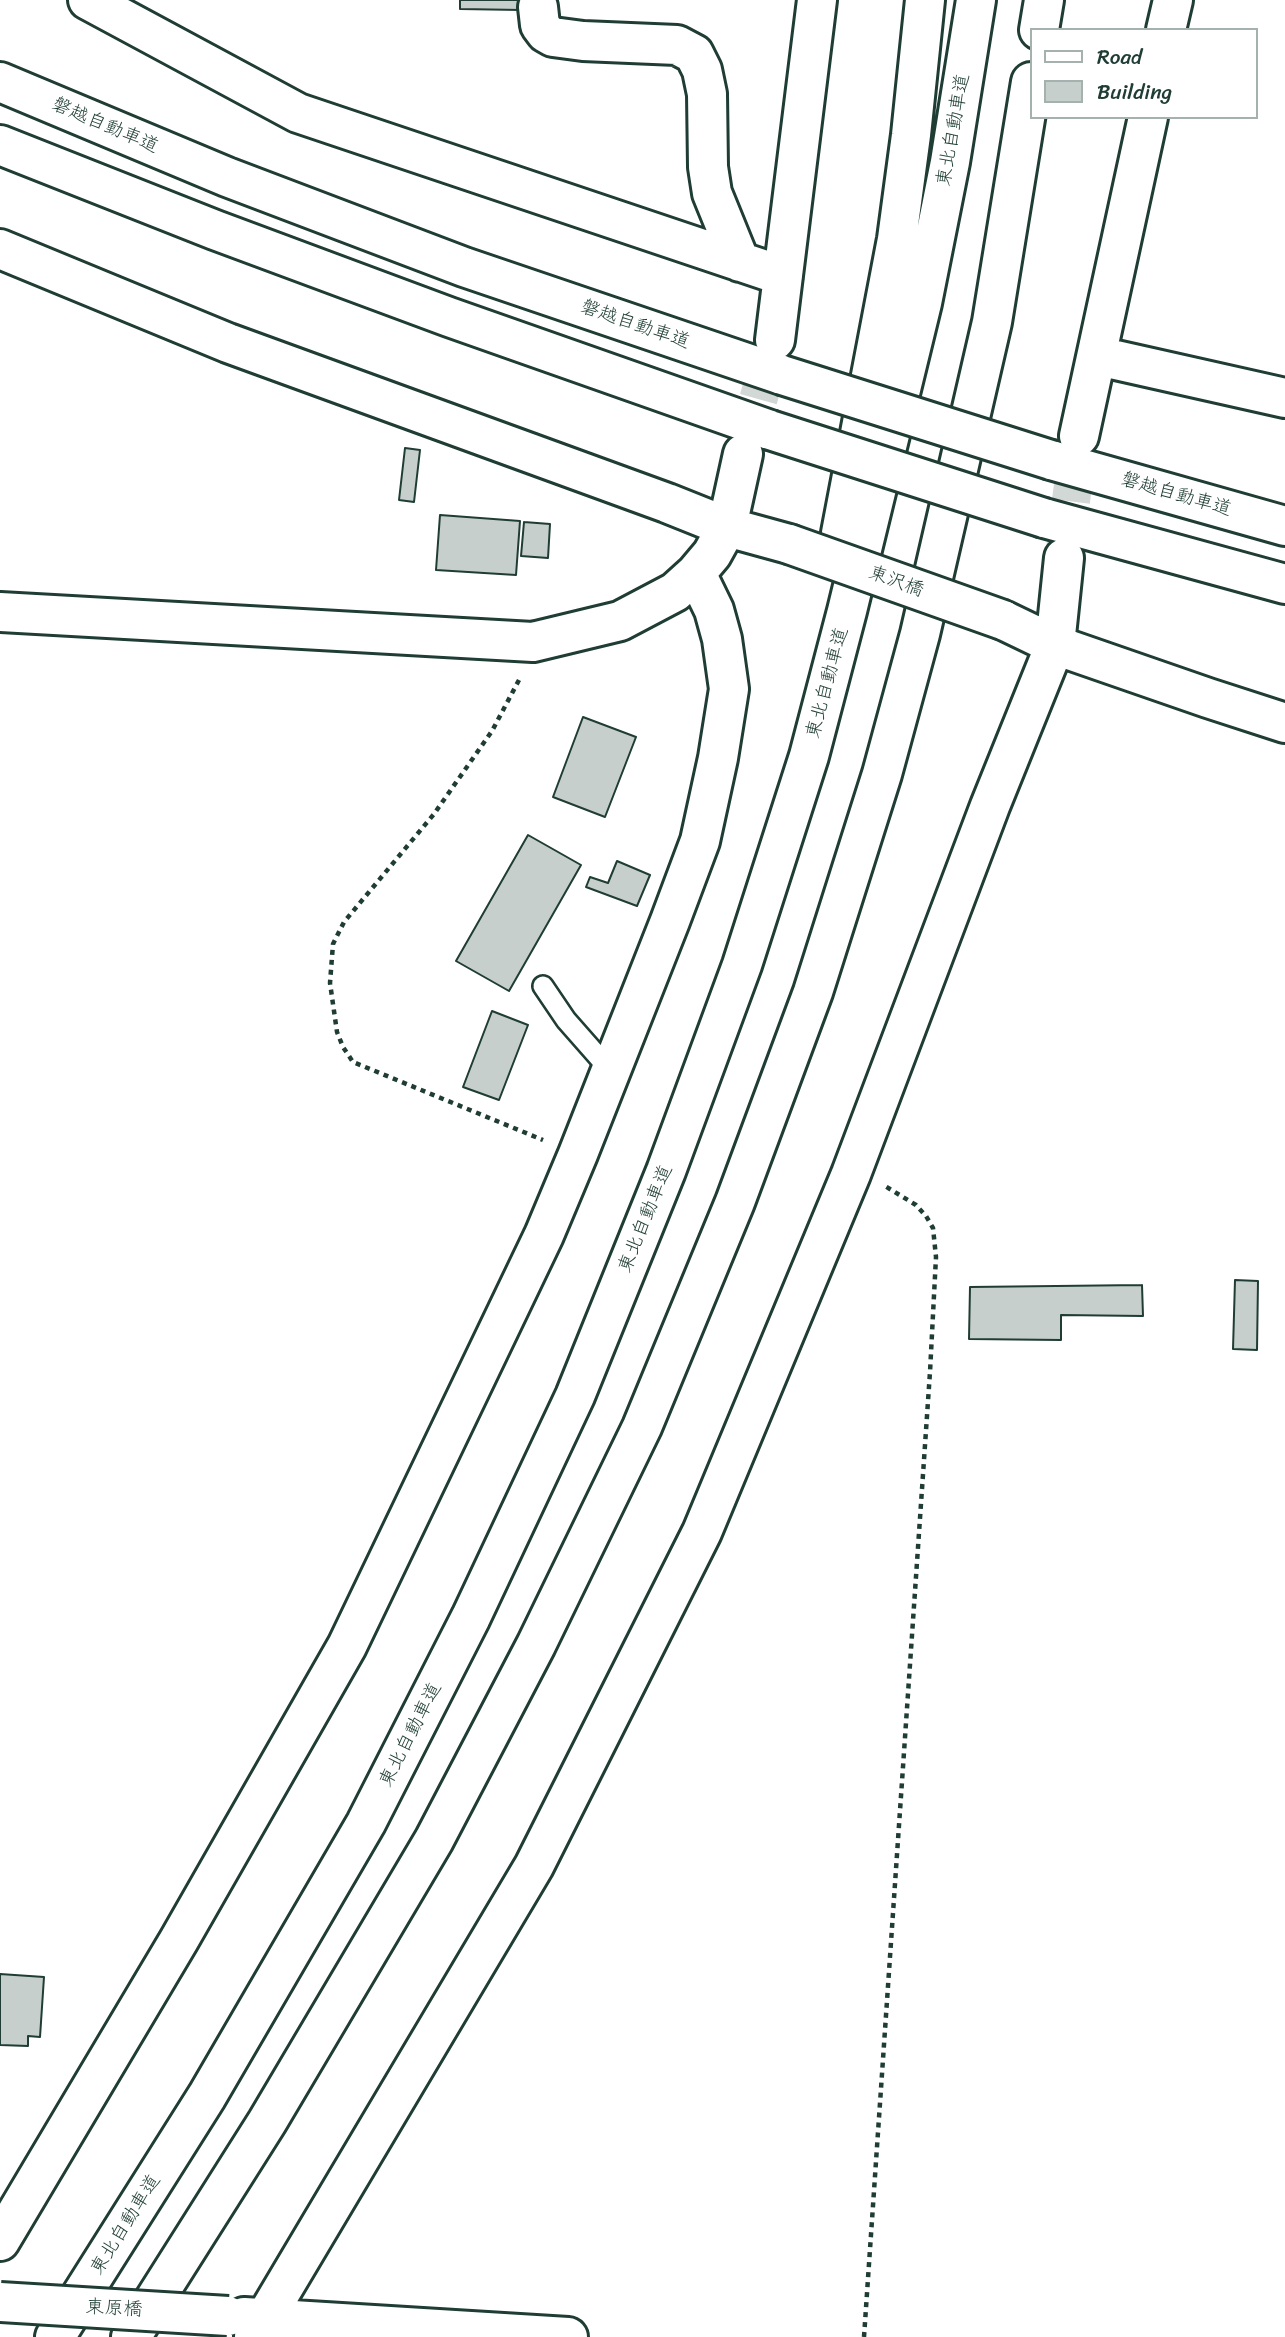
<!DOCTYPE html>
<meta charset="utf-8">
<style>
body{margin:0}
#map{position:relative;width:1285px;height:2337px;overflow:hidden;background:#fff;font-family:Sriracha,sans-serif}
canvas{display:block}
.legend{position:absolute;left:1030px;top:28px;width:228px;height:91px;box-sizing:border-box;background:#fff;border:2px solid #a5b1ae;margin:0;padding:9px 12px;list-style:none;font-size:21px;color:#1f3d34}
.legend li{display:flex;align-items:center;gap:14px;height:35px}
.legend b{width:35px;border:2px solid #a5b1ae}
</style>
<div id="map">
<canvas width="1285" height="2337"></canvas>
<ul class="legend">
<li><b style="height:9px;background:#fff"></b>Road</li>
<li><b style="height:19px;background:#c7cfcc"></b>Building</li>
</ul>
</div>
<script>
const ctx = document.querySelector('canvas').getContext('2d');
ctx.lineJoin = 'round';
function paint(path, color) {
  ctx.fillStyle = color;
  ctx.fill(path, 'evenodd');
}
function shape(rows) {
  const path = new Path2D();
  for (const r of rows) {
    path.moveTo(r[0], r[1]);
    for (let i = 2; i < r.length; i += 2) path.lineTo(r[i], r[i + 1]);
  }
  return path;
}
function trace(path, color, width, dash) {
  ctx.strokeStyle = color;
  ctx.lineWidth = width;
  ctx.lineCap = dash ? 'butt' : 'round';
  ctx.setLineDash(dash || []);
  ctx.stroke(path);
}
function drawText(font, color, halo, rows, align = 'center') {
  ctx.font = font + ' Sriracha,"Klee One",sans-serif';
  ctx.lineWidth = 5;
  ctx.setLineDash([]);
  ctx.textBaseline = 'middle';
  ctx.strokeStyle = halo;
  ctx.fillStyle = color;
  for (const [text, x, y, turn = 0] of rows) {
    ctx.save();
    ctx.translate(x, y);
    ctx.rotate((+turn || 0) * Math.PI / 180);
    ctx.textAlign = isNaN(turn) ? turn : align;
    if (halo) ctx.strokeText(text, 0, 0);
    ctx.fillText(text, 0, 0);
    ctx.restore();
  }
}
const building = shape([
 [460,0,521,0,521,10,460,9,460,0],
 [405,448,420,450,414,502,399,500,405,448],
 [440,515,520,521,516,575,436,570,440,515],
 [524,522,550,524,548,558,521,556,524,522],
 [583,717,636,737,605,817,553,797,583,717],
 [528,835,581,865,509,991,456,961,528,835],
 [617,861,650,875,637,906,586,887,590,877,608,883,617,861],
 [492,1011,528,1025,499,1100,463,1087,492,1011],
 [1235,1280,1258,1281,1257,1350,1233,1349,1235,1280],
 [1142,1285,1143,1316,1061,1315,1061,1340,969,1339,970,1287,1142,1285],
 [0,1974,44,1977,40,2037,28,2036,28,2046,0,2045,0,1974]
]);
paint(building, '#c7cfcc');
trace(building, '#1f3d34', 2);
trace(shape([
 [743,454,775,340],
 [1064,558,1079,436]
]), '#d2d8d6', 38, [38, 19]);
const service = shape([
 [543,986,566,1020,610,1070]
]);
const minor = shape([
 [88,0,298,113,783,276],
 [538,7,540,25,546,33,553,37,583,41,677,45,694,54,702,70,707,94,708,167,712,193,740,262],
 [1166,30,1173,0],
 [0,249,228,343,667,503,727,527,789,544],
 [775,340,817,0],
 [1098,356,1285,398],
 [1079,436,1148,117],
 [0,612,533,642,620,621,675,592,696,573,712,554,727,527,743,454],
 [1003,620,1055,645,1208,698,1285,723],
 [0,2241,179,1940,347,1646,544,1235,578,1154,670,921,700,841,718,758,729,689,722,639,714,610,696,573],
 [244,2317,568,2337],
 [254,2337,534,1866,702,1532,851,1174,990,806,1055,645,1064,558]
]);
const motorway = shape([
 [1039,30,1044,0],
 [0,82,227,177,464,267,782,375],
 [0,145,215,230,449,317,770,430],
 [1051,460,1285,526],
 [1044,518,1285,584],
 [841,533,897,239,911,135,925,0],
 [55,2337,207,2096,366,1823,471,1617,575,1396,666,1171,742,965,809,756,847,611,922,303,950,162,976,0],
 [131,2337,267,2122,434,1840,536,1645,642,1427,735,1202,813,992,882,774,920,634,992,322,1031,82]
]);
trace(service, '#1f3d34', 24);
trace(minor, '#1f3d34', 44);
trace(motorway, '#1f3d34', 44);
trace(shape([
 [519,680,492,731,434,814,344,922,333,944,330,983,337,1032,343,1047,353,1062,543,1140],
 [864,2337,930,1372,936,1257,933,1228,926,1216,916,1205,885,1186]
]), '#1f3d34', 4.5, [5, 5]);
trace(service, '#fff', 19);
trace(minor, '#fff', 38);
trace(motorway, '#fff', 38);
const minorBridge = shape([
 [789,544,1003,620]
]);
const tertiaryBridge = shape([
 [0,2302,228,2316]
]);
const motorwayBridge = shape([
 [782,375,1051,460],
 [770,430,1044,518]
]);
trace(minorBridge, '#1f3d34', 44, []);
trace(tertiaryBridge, '#1f3d34', 44, []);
trace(motorwayBridge, '#1f3d34', 44, []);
trace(minorBridge, '#fff', 38);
trace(tertiaryBridge, '#fff', 38);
trace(motorwayBridge, '#fff', 38);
drawText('19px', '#1f3d34', '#fff', [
 ["磐越自動車道",105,126,23],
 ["東北自動車道",954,130,-80],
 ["磐越自動車道",635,325,19],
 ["磐越自動車道",1176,495,16],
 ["東沢橋",896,582,20],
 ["東北自動車道",828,683,-75],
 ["東北自動車道",646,1219,-68],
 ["東北自動車道",411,1735,-63],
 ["東北自動車道",126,2225,-58],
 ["東原橋",114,2309,3]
]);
</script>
